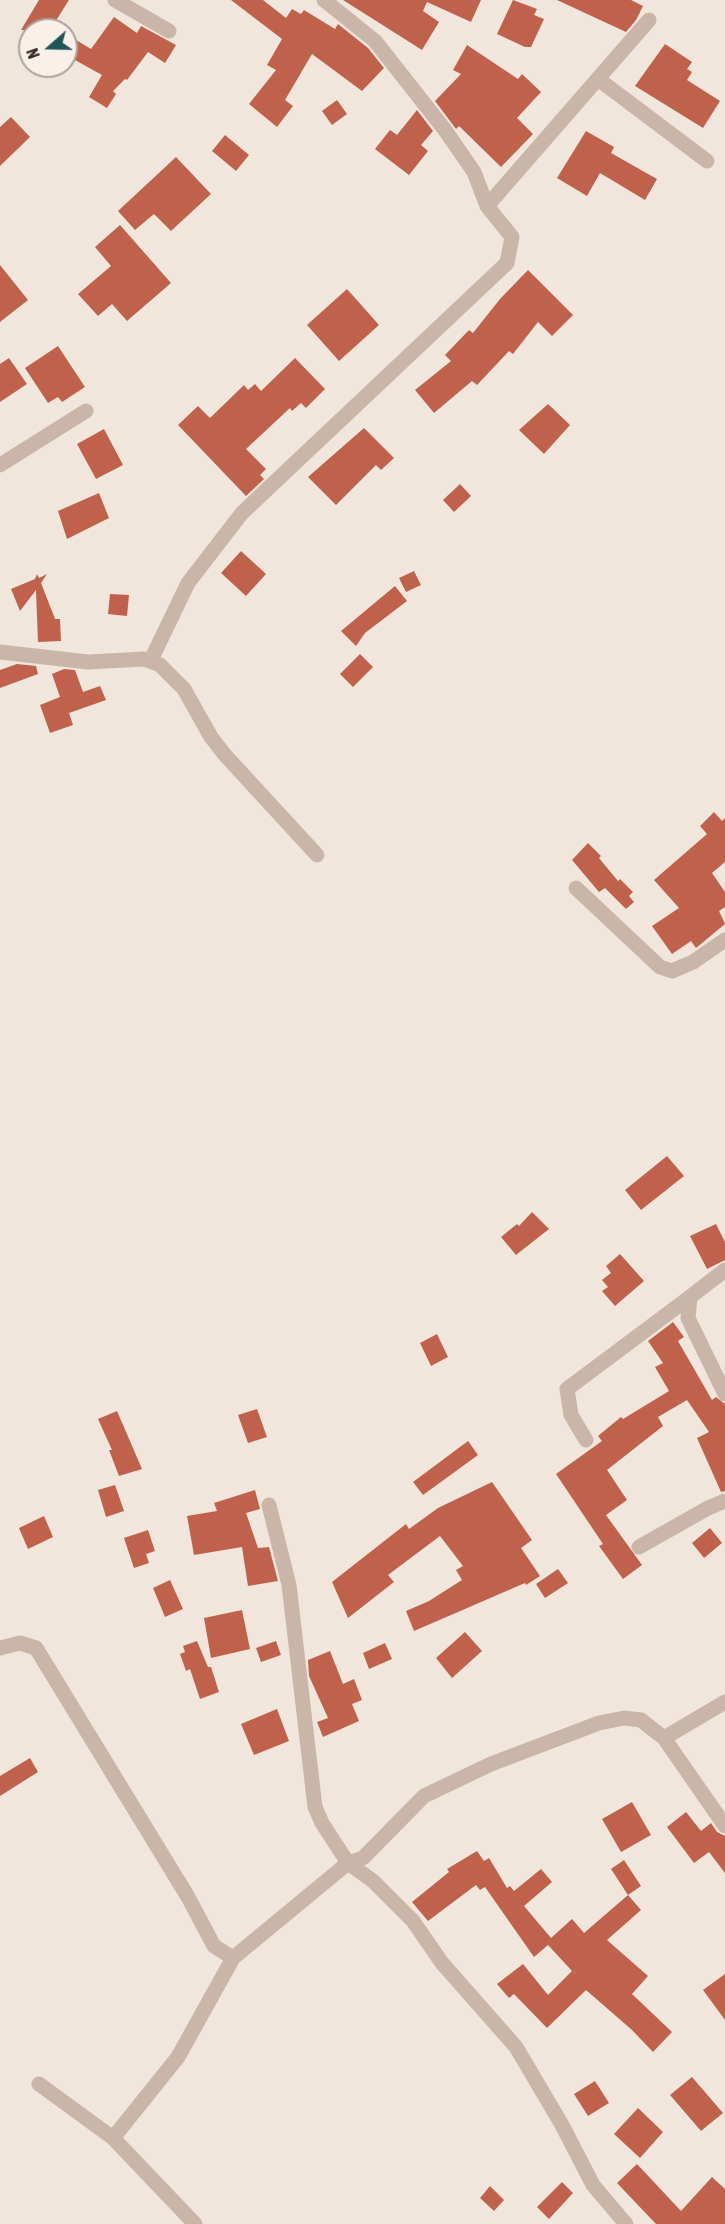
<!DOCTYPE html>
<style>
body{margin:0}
#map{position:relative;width:725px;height:2224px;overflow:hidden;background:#f1e6dc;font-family:"Asap Condensed",sans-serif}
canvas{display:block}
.north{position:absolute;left:18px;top:18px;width:60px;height:60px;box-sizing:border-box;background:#f9f0e9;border:2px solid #aba29c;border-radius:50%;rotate:250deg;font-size:16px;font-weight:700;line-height:24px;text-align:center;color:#362c28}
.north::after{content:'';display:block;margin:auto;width:21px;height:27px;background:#205556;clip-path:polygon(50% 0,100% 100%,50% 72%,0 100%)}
</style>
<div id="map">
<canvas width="725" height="2224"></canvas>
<div class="north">N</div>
</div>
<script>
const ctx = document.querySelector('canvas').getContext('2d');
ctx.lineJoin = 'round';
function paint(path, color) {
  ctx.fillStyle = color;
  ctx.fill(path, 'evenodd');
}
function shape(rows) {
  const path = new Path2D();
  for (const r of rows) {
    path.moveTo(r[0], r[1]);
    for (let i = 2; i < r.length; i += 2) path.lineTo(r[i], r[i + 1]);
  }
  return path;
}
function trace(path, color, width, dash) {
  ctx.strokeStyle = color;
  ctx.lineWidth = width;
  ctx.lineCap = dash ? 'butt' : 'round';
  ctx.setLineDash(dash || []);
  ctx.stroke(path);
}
paint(shape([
 [39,0,69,0,50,30,21,30],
 [231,0,263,0,286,18,292,9,301,14,304,10,335,29,338,24,368,48,384,68,362,91,312,54,285,100,293,106,277,127,249,104,276,70,267,65,282,39],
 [343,0,481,0,471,22,427,2,423,11,439,22,422,50],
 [513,0,537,9,534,15,544,19,531,47,525,47,497,34],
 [557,0,631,0,643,6,636,20,626,32],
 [114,17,137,33,141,26,176,45,165,63,148,52,127,80,125,79,113,91,116,94,107,108,89,97,102,75,66,55,66,34,91,49],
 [665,44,692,62,687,69,692,72,687,80,720,101,703,128,635,86],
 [467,45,518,79,522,74,541,92,517,118,533,134,501,167,459,126,456,129,435,101,461,74,453,70],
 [337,100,347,114,332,125,322,111],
 [417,110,433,131,421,145,428,151,409,175,375,149,390,130,397,135],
 [11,117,30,137,0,166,0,127],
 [586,131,614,147,611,153,657,179,645,200,600,173,587,196,557,178],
 [225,135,249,155,236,171,212,151],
 [176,157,211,194,171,231,154,214,135,230,118,211],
 [120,225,171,283,127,321,112,304,98,316,78,294,111,266,95,247],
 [0,265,28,300,0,322],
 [528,270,573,315,552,336,538,322,513,354,509,351,477,385,472,381,434,413,415,390,451,361,445,355,469,330,473,333,500,299],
 [347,289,379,325,339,361,307,325],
 [58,346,85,387,62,402,58,397,48,403,25,368],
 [9,358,27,384,0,402,0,364],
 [295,358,325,389,306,408,301,403,292,411,290,408,246,449,266,469,260,475,264,479,246,496,178,425,198,406,210,418,244,385,248,390,255,384,261,391],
 [548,404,570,425,544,454,519,430],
 [364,428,394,458,381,470,376,465,336,505,308,477],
 [104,429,123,465,96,479,77,444],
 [460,484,471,496,454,512,443,500],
 [99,493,109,518,67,539,58,511],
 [241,551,266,574,246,596,221,573],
 [414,571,421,585,406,592,399,578],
 [37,574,39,578,47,574,41,583,55,619,60,619,61,641,38,642,36,590,20,611,11,589,35,579],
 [395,586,407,601,365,633,356,646,341,631],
 [110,594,129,595,127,616,108,614],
 [360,654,373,667,353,687,340,674],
 [17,664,36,666,38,674,0,688,0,670],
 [64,669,75,670,83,692,100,686,106,700,69,713,73,725,50,733,40,705,60,697,52,674],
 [714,812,722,821,725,818,725,862,712,873,725,892,725,907,719,911,725,924,696,948,691,941,672,954,652,926,679,908,654,880,707,834,700,826],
 [588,843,601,856,599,858,618,881,620,879,633,892,629,896,634,902,626,909,605,888,599,892,572,860],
 [667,1156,684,1176,641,1210,625,1190],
 [532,1212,549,1229,516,1255,501,1237,517,1224,519,1226],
 [716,1224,725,1242,725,1260,707,1269,690,1236],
 [620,1254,644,1281,615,1306,602,1291,608,1287,602,1280,611,1273,606,1266],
 [673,1322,684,1337,678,1341,712,1400,716,1397,725,1404,725,1491,721,1492,697,1438,709,1432,687,1400,658,1417,663,1426,607,1470,627,1500,606,1515,642,1565,623,1579,599,1546,603,1544,556,1474,602,1441,598,1436,621,1417,623,1419,669,1391,655,1367,663,1363,648,1341],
 [437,1334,448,1357,431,1366,420,1343],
 [257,1409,267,1437,248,1443,238,1415],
 [117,1411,142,1469,119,1476,109,1450,112,1450,98,1419],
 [468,1441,478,1455,423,1495,413,1482],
 [492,1482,532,1540,521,1548,540,1576,526,1585,525,1583,414,1631,406,1611,429,1601,462,1580,456,1570,463,1566,440,1536,388,1575,394,1582,348,1618,332,1582,406,1524,409,1529,438,1508],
 [115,1485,124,1511,106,1517,98,1490],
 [255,1490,260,1509,246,1513,258,1548,269,1547,278,1581,248,1586,242,1547,194,1555,187,1516,217,1511,214,1503],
 [44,1516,53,1537,28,1549,19,1528],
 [710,1528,722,1543,704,1558,692,1543],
 [148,1530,155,1551,146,1554,149,1563,134,1568,124,1538],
 [558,1569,568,1583,545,1598,536,1584],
 [170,1580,183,1609,165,1617,153,1588],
 [242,1610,250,1649,211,1658,204,1618],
 [465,1632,482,1651,452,1678,436,1658],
 [197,1641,208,1667,211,1667,219,1692,200,1699,190,1669,186,1671,180,1654,185,1652,183,1646],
 [276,1641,281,1655,261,1662,256,1648],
 [385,1643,392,1659,369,1669,363,1653],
 [330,1651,343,1684,354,1679,362,1700,352,1704,359,1721,323,1737,317,1722,328,1718,309,1676,308,1660],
 [277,1709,289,1741,254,1755,241,1724],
 [30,1758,38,1772,0,1796,0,1776],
 [632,1802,651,1835,621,1852,602,1819],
 [686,1812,701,1831,711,1823,717,1832,725,1836,725,1873,709,1852,694,1863,667,1827],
 [477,1851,484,1861,489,1858,507,1888,510,1886,514,1891,541,1869,552,1882,524,1906,551,1938,572,1919,584,1933,628,1895,641,1910,607,1940,648,1976,632,1994,672,2032,653,2052,632,2030,586,1990,547,2028,514,1994,509,1998,497,1984,523,1964,548,1995,572,1971,548,1945,534,1957,485,1887,480,1890,476,1885,428,1921,412,1902,449,1872,447,1869],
 [624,1860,641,1886,628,1895,611,1869],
 [725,1974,725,2020,703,1990],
 [692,2077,723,2113,701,2131,670,2095],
 [595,2081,609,2103,588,2116,574,2094],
 [638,2108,663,2132,640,2158,614,2134],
 [637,2164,681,2211,712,2177,725,2189,725,2224,656,2224,617,2183],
 [562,2182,573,2193,549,2219,537,2207],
 [490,2186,504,2200,494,2211,480,2198]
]), '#c0614b');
trace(shape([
 [115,0,169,31],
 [598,79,707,161],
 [487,206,649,20],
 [0,465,86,411],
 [0,652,88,662,144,659,160,665,184,689,211,737,225,755,317,855],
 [151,660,188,583,242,513,507,263,512,237,487,206,474,172,445,130,375,41,324,0],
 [576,888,660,967,672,971,693,962,725,940],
 [725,1270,690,1297,688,1318,725,1394],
 [586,1440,571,1415,567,1389,690,1297],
 [269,1505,289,1585,315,1807,322,1823,348,1863,373,1881,413,1921,442,1963,516,2047,562,2125,593,2185,626,2224],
 [639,1547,708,1508,725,1501],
 [0,1648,20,1643,36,1648,188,1897,214,1946,233,1958],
 [664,1738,725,1702],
 [39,2084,113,2138,195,2224],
 [113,2138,178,2057,233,1958,348,1863,363,1858,424,1796,491,1764,599,1723,624,1718,641,1720,664,1738,725,1826]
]), '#c9b6a9', 15);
</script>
